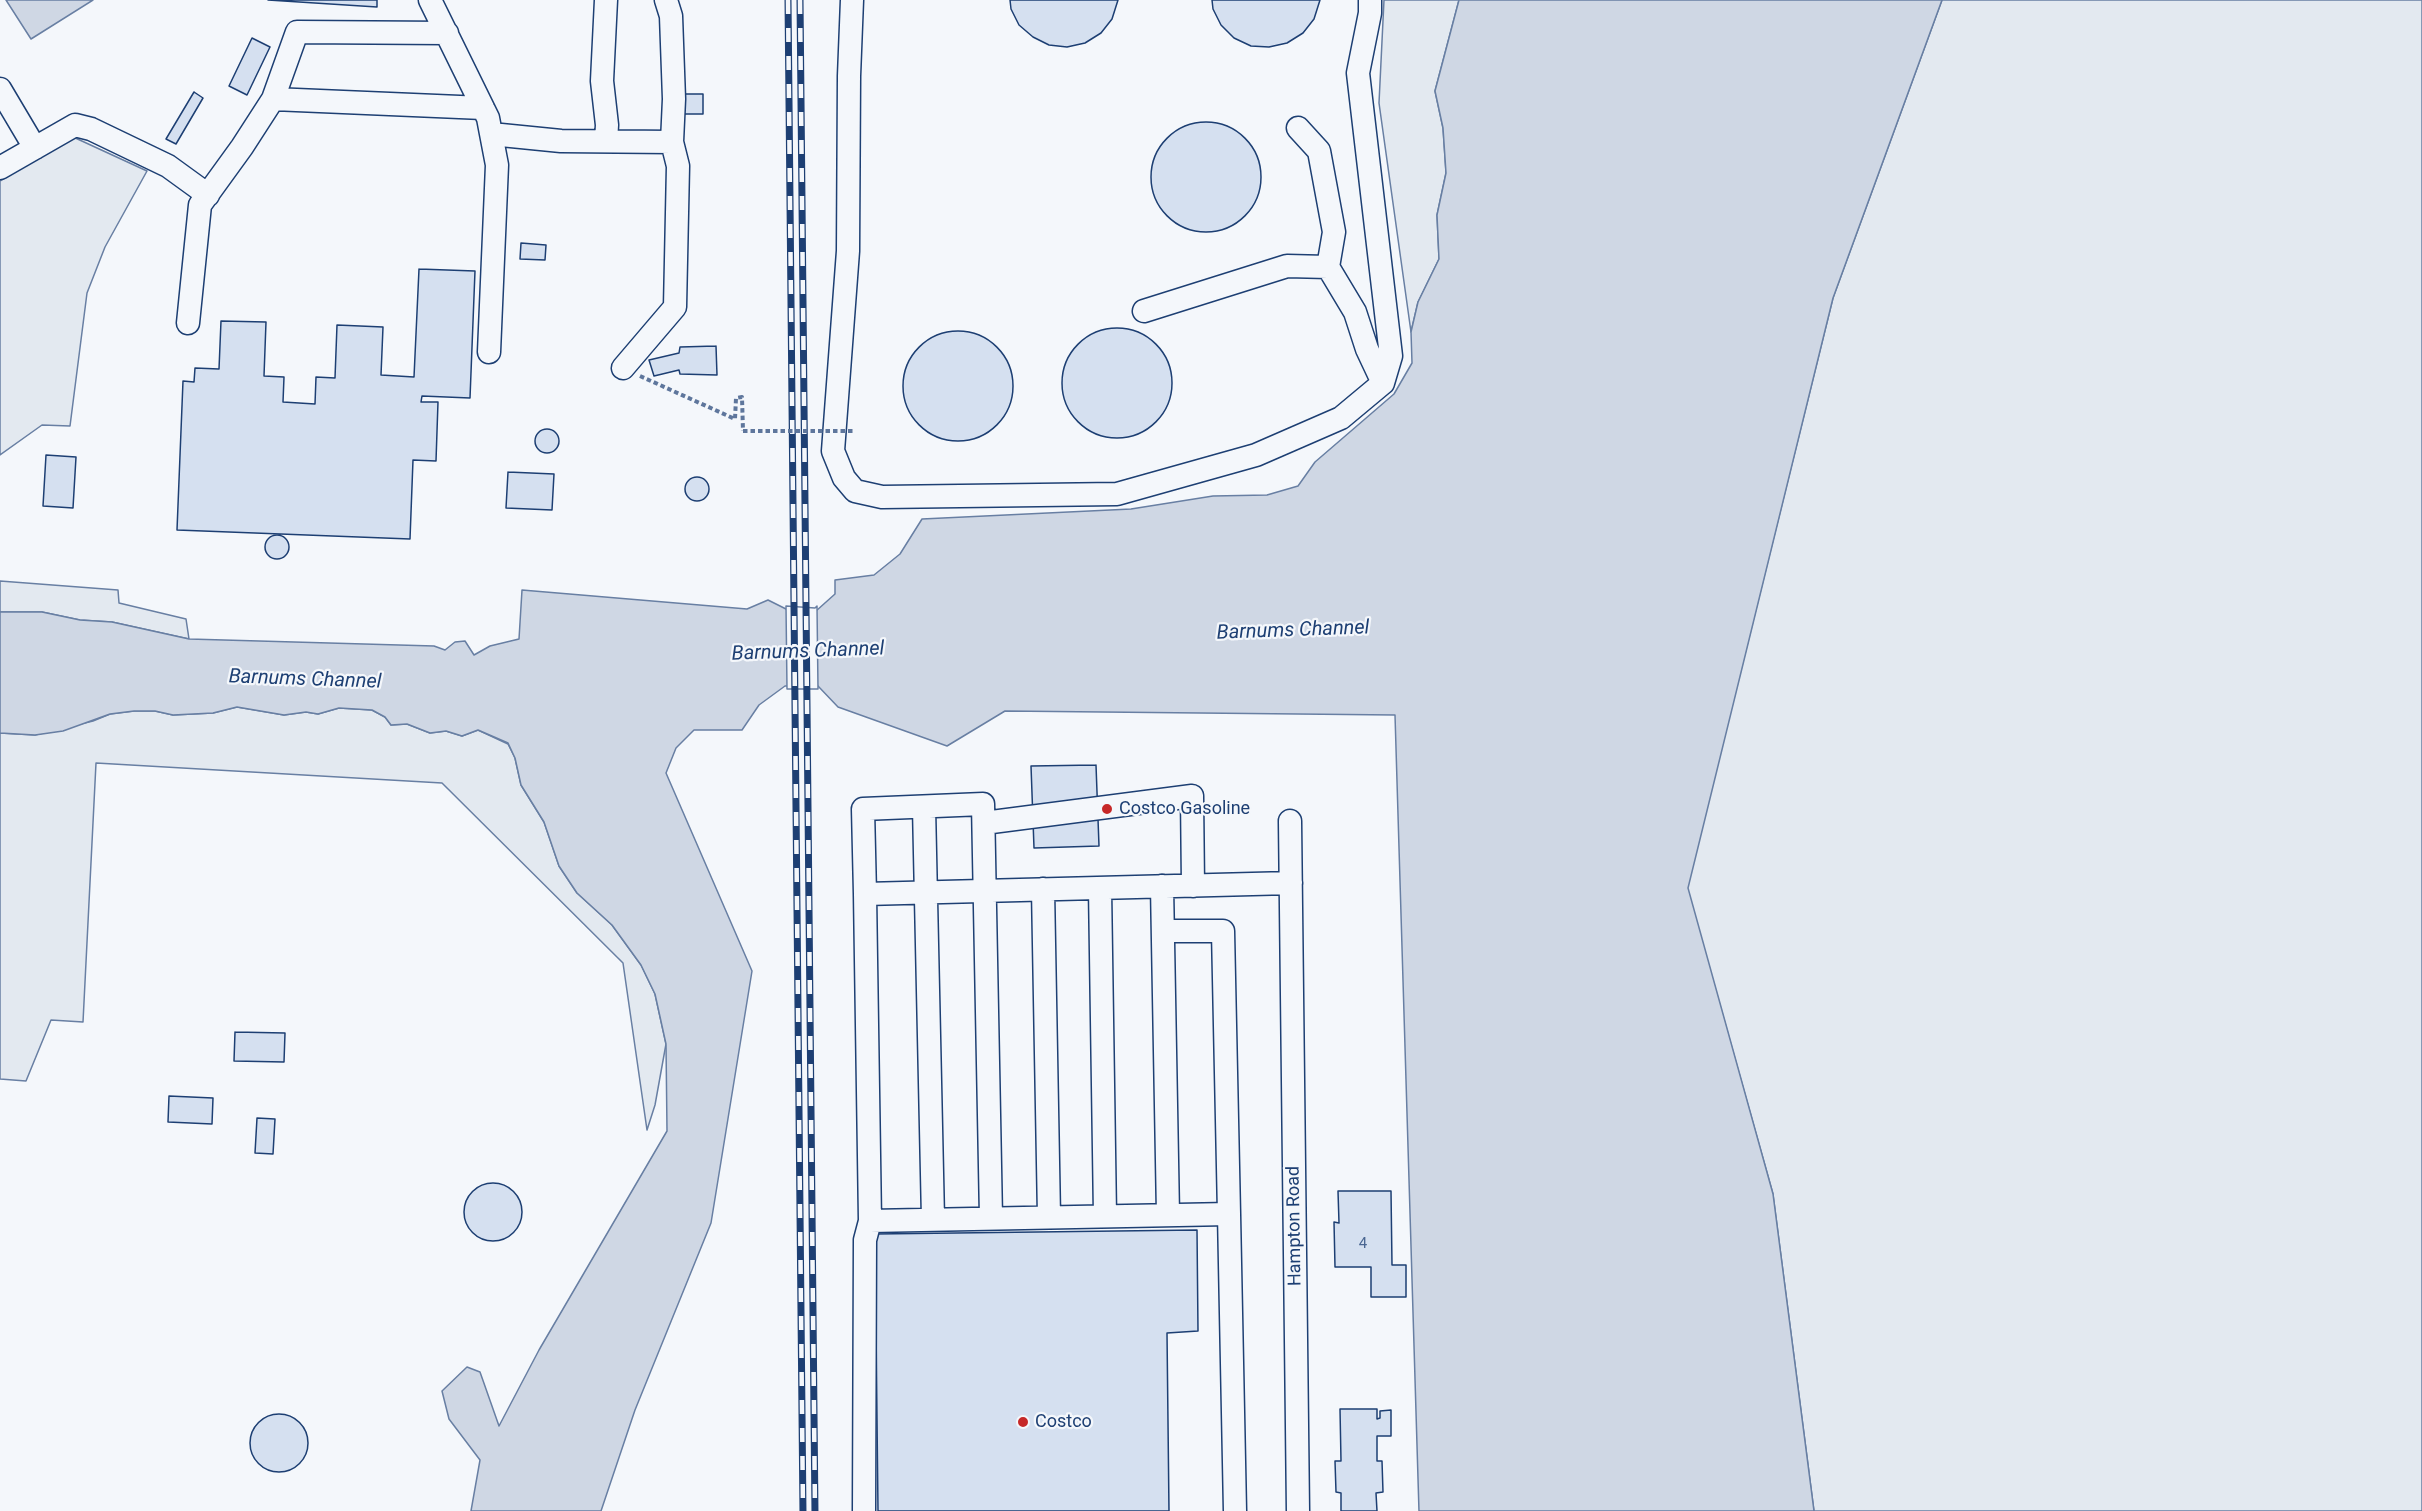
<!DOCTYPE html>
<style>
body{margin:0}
canvas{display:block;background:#f4f7fb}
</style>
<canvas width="2422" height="1511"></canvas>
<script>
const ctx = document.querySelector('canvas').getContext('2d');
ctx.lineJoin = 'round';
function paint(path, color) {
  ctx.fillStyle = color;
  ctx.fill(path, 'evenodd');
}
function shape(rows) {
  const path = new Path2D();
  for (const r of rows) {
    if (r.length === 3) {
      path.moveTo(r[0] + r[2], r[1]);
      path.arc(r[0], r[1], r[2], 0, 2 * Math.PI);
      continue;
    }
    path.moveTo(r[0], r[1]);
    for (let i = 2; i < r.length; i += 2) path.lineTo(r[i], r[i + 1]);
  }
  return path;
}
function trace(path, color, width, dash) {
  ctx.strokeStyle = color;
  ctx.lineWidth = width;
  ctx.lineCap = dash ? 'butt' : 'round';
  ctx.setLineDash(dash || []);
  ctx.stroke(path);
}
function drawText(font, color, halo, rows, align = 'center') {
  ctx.font = font + ' Roboto,sans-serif';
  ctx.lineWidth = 4.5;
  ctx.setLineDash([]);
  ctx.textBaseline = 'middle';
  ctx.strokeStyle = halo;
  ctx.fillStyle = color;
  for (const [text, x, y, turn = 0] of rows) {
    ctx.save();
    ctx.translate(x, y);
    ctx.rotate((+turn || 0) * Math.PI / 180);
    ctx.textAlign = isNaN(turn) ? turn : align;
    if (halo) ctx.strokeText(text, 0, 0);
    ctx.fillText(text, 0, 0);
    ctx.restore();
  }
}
const green = shape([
 [1384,0,1459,0,1435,91,1443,128,1446,173,1437,215,1439,259,1418,302,1411,332,1379,103,1384,0],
 [1942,0,2422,0,2422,1511,1814,1511,1773,1194,1687,888,1833,298,1942,0],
 [71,136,147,171,105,247,87,293,70,426,42,425,0,455,0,181,71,136],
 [0,581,118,590,119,603,186,619,189,639,112,622,80,620,42,612,0,612,0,581],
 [237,707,284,715,306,712,318,714,339,708,372,710,385,717,391,725,407,724,430,733,446,731,462,736,478,730,508,744,515,758,521,785,544,822,559,866,577,893,612,925,641,965,655,994,666,1044,655,1105,647,1130,623,963,442,783,96,763,83,1022,51,1020,26,1081,0,1079,0,733,35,735,93,721,110,714,134,711,155,711,173,715,213,713,237,707]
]);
paint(green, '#e3e9f0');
trace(green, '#687fa3', 1.5);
const water = shape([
 [6,0,93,0,31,39,6,0],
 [1459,0,1942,0,1833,298,1688,888,1773,1194,1814,1511,1419,1511,1395,715,1005,711,947,746,838,707,818,686,785,686,759,705,742,730,694,730,676,748,666,773,752,971,711,1223,635,1410,601,1511,471,1511,480,1460,449,1419,442,1391,467,1367,480,1372,499,1426,539,1350,667,1131,666,1044,655,994,641,965,612,925,577,893,559,866,544,822,521,785,515,758,508,743,478,730,462,736,446,731,430,733,407,724,391,725,385,717,372,710,339,708,318,714,306,712,284,715,237,707,213,713,173,715,155,711,134,711,110,714,63,731,35,735,0,733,0,612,42,612,80,620,112,622,189,639,434,646,445,650,455,642,465,641,474,655,490,646,519,639,522,590,747,609,768,600,788,610,816,611,835,594,835,580,874,575,900,554,922,519,1131,509,1213,496,1267,495,1298,486,1315,462,1394,394,1412,363,1411,332,1418,302,1439,259,1437,215,1446,173,1443,128,1435,91,1459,0]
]);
paint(water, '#cfd7e4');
trace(water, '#687fa3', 1.5);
const pier = shape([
 [786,606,815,608,817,606,818,689,787,689,786,606]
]);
paint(pier, '#f4f7fb');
trace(pier, '#687fa3', 1.5);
const building = shape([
 [268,0,377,0,377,7,268,0],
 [1010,0,1118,0,1112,19,1101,33,1085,43,1067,47,1049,45,1033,37,1019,25,1011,9,1010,0],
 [1212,0,1320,0,1314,19,1303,33,1287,43,1269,47,1251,46,1234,38,1221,25,1213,9,1212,0],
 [252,38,270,47,247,95,229,86,252,38],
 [194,92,203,98,176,144,166,139,194,92],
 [682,94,703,94,703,114,682,114,682,94],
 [1206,177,55],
 [521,243,546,245,545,260,520,259,521,243],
 [419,269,475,271,470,398,422,396,421,402,438,402,436,461,413,460,410,539,177,530,183,381,194,382,195,368,219,369,221,321,266,322,264,376,284,377,283,402,315,404,316,377,335,378,337,325,383,327,381,375,414,377,419,269],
 [1117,383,55],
 [958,386,55],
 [716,346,717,375,680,374,679,370,654,376,649,360,679,353,680,347,716,346],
 [547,441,12],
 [46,455,76,457,73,508,43,506,46,455],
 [508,472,554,474,552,510,506,508,508,472],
 [697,489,12],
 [277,547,12],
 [1096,765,1099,846,1034,848,1031,766,1096,765],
 [235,1032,285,1033,284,1062,234,1061,235,1032],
 [169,1096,213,1098,212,1124,168,1122,169,1096],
 [257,1118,275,1119,273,1154,255,1153,257,1118],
 [493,1212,29],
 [1338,1191,1391,1191,1392,1265,1406,1265,1406,1297,1371,1297,1371,1267,1335,1267,1334,1222,1339,1223,1338,1191],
 [1197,1230,1198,1331,1167,1333,1169,1511,878,1511,875,1234,1197,1230],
 [1340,1409,1377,1409,1377,1419,1380,1418,1380,1411,1391,1410,1391,1436,1377,1436,1377,1461,1382,1461,1383,1492,1376,1493,1377,1511,1341,1511,1341,1493,1336,1492,1335,1461,1341,1461,1340,1409],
 [279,1443,29]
]);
paint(building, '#d5e0f0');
trace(building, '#1d3f73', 1.5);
const minor = shape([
 [430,0,488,118,497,165,489,352],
 [666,0,671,16,674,99,672,142],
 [852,0,849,76,848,251,833,451,844,478,855,491,882,497,1117,494,1256,455,1341,418,1383,383,1391,356,1358,73,1370,13,1370,0],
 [447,33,297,32,273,99,483,108],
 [0,89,35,148],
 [1298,128,1319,151,1334,232,1328,267],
 [491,134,561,141,672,142,678,166,675,307,623,368],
 [606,141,607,125,602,81,606,0],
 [0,168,75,125,91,129,168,166,208,195],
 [1144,311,1287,266,1328,267,1355,312,1367,349,1383,383],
 [188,323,200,205,242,147,273,99],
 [924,807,933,1219],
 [1290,821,1298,1511],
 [984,823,1192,796,1193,886],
 [1162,886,1168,1215],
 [1100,888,1105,1216],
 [1043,889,1049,1217],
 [865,894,863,809,983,804,991,1218],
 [1163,931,1223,931,1229,1214],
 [870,1221,1229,1214,1235,1511],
 [864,1511,865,1240,870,1221,865,894,1291,883]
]);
trace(minor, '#1d3f73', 25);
trace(shape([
 [640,376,735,419,736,398,742,397,743,431]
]), '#5e769c', 4, [4.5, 3]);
trace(minor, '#f4f7fb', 22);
const rail = shape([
 [788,0,803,1511],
 [800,0,815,1511]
]);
trace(rail, '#1d3f73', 7);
trace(rail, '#f4f7fb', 4.5, [14]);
trace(shape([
 [743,431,853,431]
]), '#5e769c', 4, [4.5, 3]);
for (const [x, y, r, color] of [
 [1107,809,6,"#c62828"],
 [1023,1422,6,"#c62828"]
]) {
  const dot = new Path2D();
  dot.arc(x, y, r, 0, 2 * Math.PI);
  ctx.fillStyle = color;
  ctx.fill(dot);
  trace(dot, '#f4f7fb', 2);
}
drawText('15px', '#4b6792', null, [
 ["4",1363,1244]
]);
drawText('18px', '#1d3f73', '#f4f7fb', [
 ["Costco Gasoline",1119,809],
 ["Costco",1035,1422]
], 'left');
drawText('18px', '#1d3f73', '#f4f7fb', [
 ["Hampton Road",1295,1226,-91]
]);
drawText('italic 20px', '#1d3f73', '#f4f7fb', [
 ["Barnums Channel",1293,631,-2],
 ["Barnums Channel",808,652,-2],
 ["Barnums Channel",305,680,2]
]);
</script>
